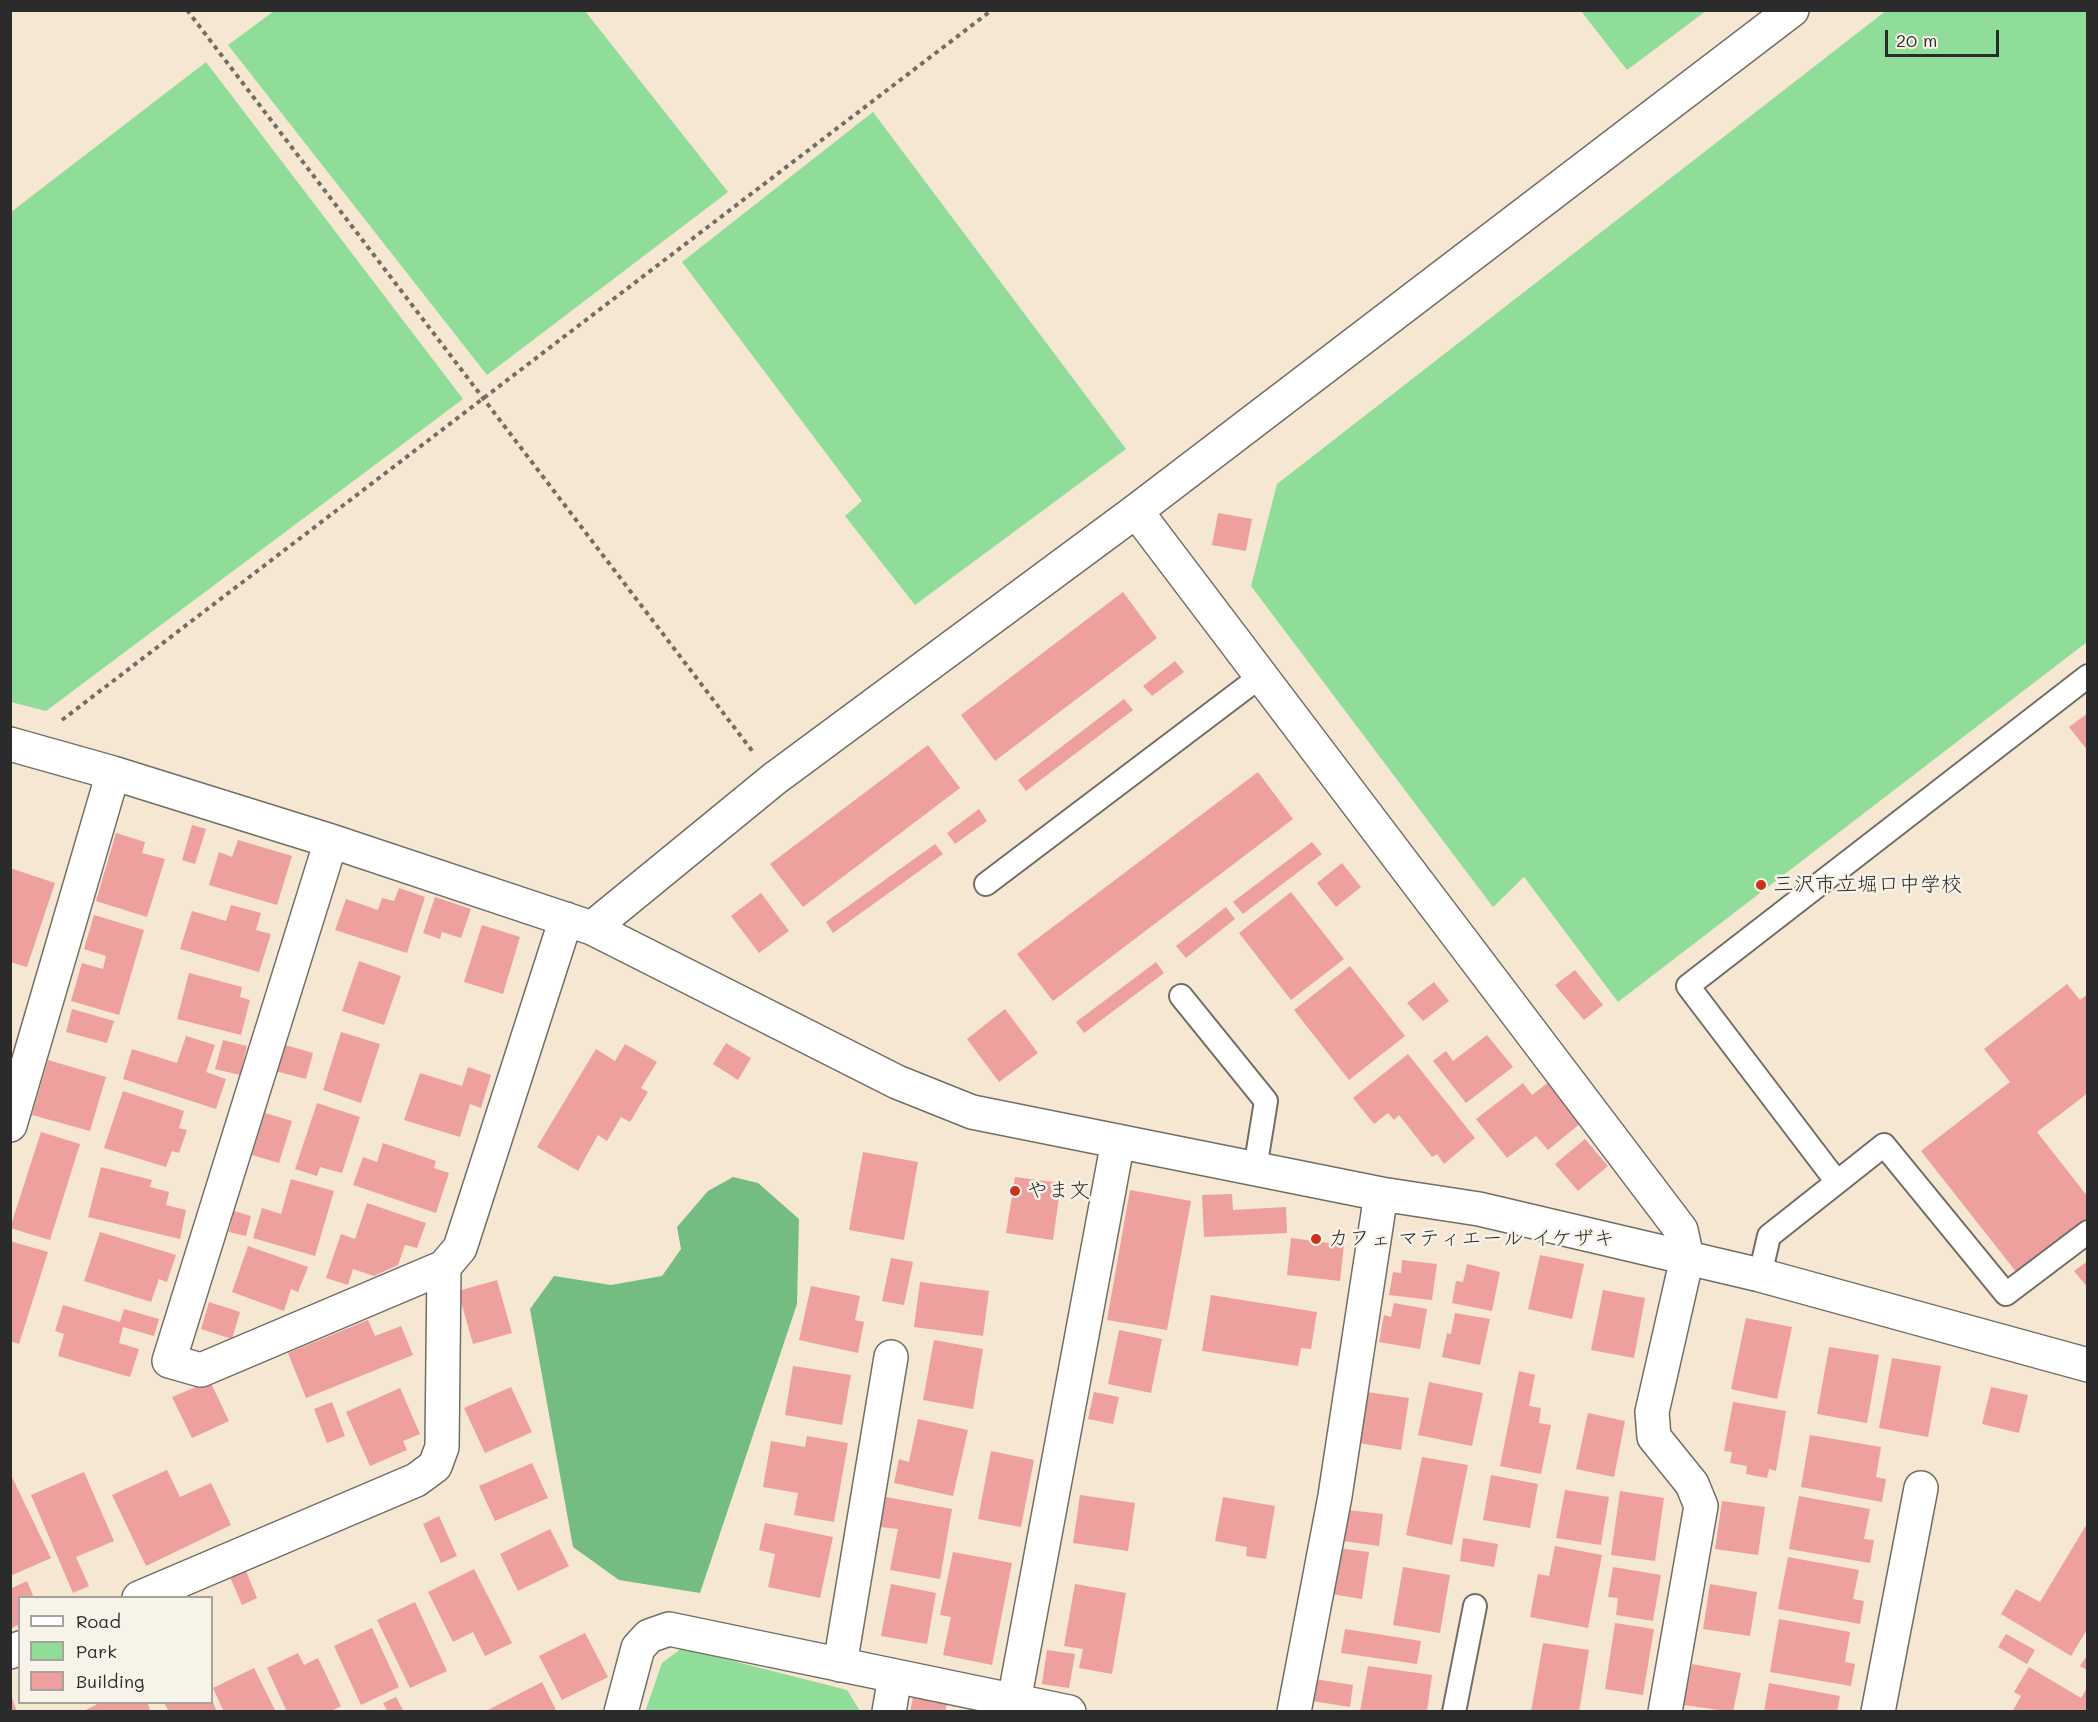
<!DOCTYPE html>
<meta charset="utf-8">
<style>
body{margin:0}
#map{position:relative;width:2098px;height:1722px;overflow:hidden;background:#f6e7d2;font-family:Mali,sans-serif}
canvas{display:block}
.frame{position:absolute;inset:0;border:12px solid #2b2b2b;pointer-events:none}
.legend{position:absolute;left:18px;top:1596px;width:195px;height:108px;box-sizing:border-box;background:#f7f3e8;border:2px solid #a5a39c;margin:0;padding:8px 10px;list-style:none;font-size:18px;color:#2b2b2b}
.legend li{display:flex;align-items:center;gap:12px;height:30px}
.legend b{width:30px;border:2px solid #a5a39c}
.scale{position:absolute;left:1885px;top:30px;width:114px;height:27px;box-sizing:border-box;border:3px solid #2b2b2b;border-top:0;padding-left:8px;font-size:18px;line-height:21px;white-space:nowrap;color:#2b2b2b;-webkit-text-stroke:4px #f7f3e8;paint-order:stroke}
</style>
<div id="map">
<canvas width="2098" height="1722"></canvas>
<div class="frame"></div>
<ul class="legend">
<li><b style="height:8px;background:#fff"></b>Road</li>
<li><b style="height:16px;background:#90dc99"></b>Park</li>
<li><b style="height:16px;background:#eda09e"></b>Building</li>
</ul>
<div class="scale">20 m</div>
</div>
<script>
const ctx = document.querySelector('canvas').getContext('2d');
ctx.lineJoin = 'round';
function paint(path, color) {
  ctx.fillStyle = color;
  ctx.fill(path, 'evenodd');
}
function shape(rows) {
  const path = new Path2D();
  for (const r of rows) {
    path.moveTo(r[0], r[1]);
    for (let i = 2; i < r.length; i += 2) path.lineTo(r[i], r[i + 1]);
  }
  return path;
}
function trace(path, color, width, dash) {
  ctx.strokeStyle = color;
  ctx.lineWidth = width;
  ctx.lineCap = dash ? 'butt' : 'round';
  ctx.setLineDash(dash || []);
  ctx.stroke(path);
}
function drawText(font, color, halo, rows, align = 'center') {
  ctx.font = font + ' Mali,"Klee One",sans-serif';
  ctx.lineWidth = 5;
  ctx.setLineDash([]);
  ctx.textBaseline = 'middle';
  ctx.strokeStyle = halo;
  ctx.fillStyle = color;
  for (const [text, x, y, turn = 0] of rows) {
    ctx.save();
    ctx.translate(x, y);
    ctx.rotate((+turn || 0) * Math.PI / 180);
    ctx.textAlign = isNaN(turn) ? turn : align;
    if (halo) ctx.strokeText(text, 0, 0);
    ctx.fillText(text, 0, 0);
    ctx.restore();
  }
}
paint(shape([
 [1887,10,2087,11,2087,642,1618,1002,1524,877,1493,907,1251,586,1277,484],
 [274,11,585,11,728,192,487,375,228,45],
 [1581,11,1706,11,1627,70],
 [206,62,463,399,46,711,11,702,11,212],
 [873,112,1126,449,915,605,845,516,862,501,682,262],
 [682,1648,847,1690,860,1711,645,1712,662,1663]
]), '#90dc99');
paint(shape([
 [733,1177,758,1183,799,1219,797,1304,700,1593,619,1580,573,1547,530,1309,554,1276,611,1285,662,1276,681,1249,677,1227,708,1191]
]), '#74bc81');
paint(shape([
 [1218,513,1252,519,1246,551,1212,545],
 [1123,592,1157,638,995,761,961,715],
 [1175,661,1184,672,1152,696,1143,686],
 [1124,699,1133,710,1026,791,1018,780],
 [2088,713,2088,751,2069,727],
 [928,745,960,788,803,907,770,864],
 [1258,772,1293,819,1053,1001,1017,954],
 [979,809,987,821,955,844,947,833],
 [192,825,206,829,195,864,182,860],
 [116,833,145,842,142,853,165,859,147,917,96,901],
 [238,840,292,856,277,905,209,885,219,852,232,857],
 [1312,842,1322,854,1243,914,1233,902],
 [935,844,943,854,833,933,826,922],
 [1342,863,1361,887,1336,907,1317,883],
 [10,868,55,883,27,967,10,962],
 [399,888,425,897,407,953,335,930,346,899,378,910,382,898,394,901],
 [1291,892,1344,959,1291,1000,1239,933],
 [761,893,789,931,759,953,731,916],
 [435,897,471,909,461,938,442,932,440,939,423,933],
 [231,905,261,913,256,930,271,934,259,972,180,949,192,911,226,921],
 [1226,907,1235,919,1186,958,1176,946],
 [94,915,144,930,119,1015,71,1001,82,963,103,969,106,956,84,949],
 [482,925,520,937,503,994,464,982],
 [359,961,401,976,384,1025,342,1011],
 [1156,962,1164,973,1084,1033,1076,1022],
 [1350,966,1405,1036,1349,1080,1294,1010],
 [1575,970,1603,1005,1584,1020,1555,985],
 [189,973,242,987,240,997,250,1000,241,1035,177,1019],
 [1434,982,1449,1001,1423,1021,1407,1003],
 [2067,984,2080,1000,2088,994,2088,1093,2037,1132,2088,1197,2088,1217,2017,1273,1921,1151,2010,1082,1984,1049],
 [72,1009,114,1021,107,1043,66,1032],
 [1005,1009,1038,1053,999,1082,967,1039],
 [341,1032,380,1044,361,1103,323,1090],
 [1487,1035,1513,1067,1466,1103,1433,1061,1446,1051,1453,1061],
 [186,1036,215,1045,206,1072,226,1079,216,1109,123,1079,132,1049,177,1063],
 [223,1040,247,1046,240,1075,215,1069],
 [726,1043,751,1058,738,1080,713,1064],
 [282,1044,313,1053,306,1079,275,1071],
 [625,1044,657,1062,641,1088,648,1092,630,1122,621,1117,607,1141,598,1135,578,1171,537,1147,596,1049,615,1061],
 [1408,1054,1475,1138,1444,1164,1437,1154,1432,1157,1399,1115,1394,1120,1388,1113,1374,1124,1353,1098],
 [48,1060,106,1077,90,1131,32,1115],
 [468,1067,491,1075,481,1108,470,1104,460,1137,404,1120,420,1073,462,1086],
 [1550,1081,1582,1122,1548,1150,1536,1136,1507,1158,1476,1119,1523,1083,1532,1095],
 [123,1091,184,1111,179,1128,187,1130,179,1153,172,1151,166,1167,104,1148],
 [317,1103,360,1117,342,1173,320,1167,317,1176,295,1169],
 [265,1113,292,1121,279,1163,252,1155],
 [41,1132,80,1144,50,1240,10,1228],
 [1585,1139,1608,1166,1578,1191,1555,1164],
 [383,1143,436,1161,434,1168,449,1173,436,1213,353,1185,363,1157,377,1162],
 [863,1152,918,1162,904,1240,849,1230],
 [101,1167,152,1180,150,1187,169,1192,166,1205,186,1210,180,1239,88,1217],
 [1015,1177,1061,1183,1053,1240,1006,1233],
 [291,1179,334,1191,315,1256,253,1238,262,1208,281,1214],
 [1130,1190,1191,1201,1167,1330,1107,1320],
 [1232,1194,1233,1210,1286,1207,1287,1233,1204,1237,1202,1195],
 [367,1203,426,1223,417,1248,405,1245,398,1265,374,1276,353,1269,348,1285,326,1278,341,1234,355,1239],
 [234,1211,251,1216,246,1236,229,1232],
 [100,1232,176,1255,167,1282,159,1279,151,1302,84,1281],
 [1291,1238,1344,1245,1340,1281,1287,1275],
 [10,1241,48,1252,19,1344,10,1341],
 [248,1246,308,1267,298,1292,291,1289,284,1311,232,1292],
 [1540,1255,1584,1264,1572,1319,1528,1309],
 [891,1258,913,1262,904,1305,882,1301],
 [1402,1260,1437,1264,1432,1300,1389,1295,1393,1272,1401,1273],
 [2088,1261,2088,1288,2074,1271],
 [1467,1264,1500,1272,1492,1311,1452,1303,1456,1281,1463,1282],
 [497,1280,512,1333,473,1344,458,1291],
 [920,1282,989,1291,983,1336,914,1327],
 [811,1286,860,1296,855,1320,864,1322,858,1353,799,1340],
 [1603,1290,1645,1298,1634,1358,1591,1350],
 [1211,1295,1317,1312,1311,1349,1301,1348,1298,1366,1202,1351],
 [209,1302,240,1312,232,1339,201,1329],
 [1394,1303,1427,1309,1420,1349,1379,1342,1384,1315,1391,1317],
 [63,1305,120,1322,124,1309,159,1319,154,1336,123,1327,119,1343,139,1349,130,1377,58,1356,64,1334,55,1331],
 [1455,1313,1490,1319,1480,1365,1442,1357,1447,1333,1451,1334],
 [1746,1318,1792,1327,1777,1399,1731,1389],
 [368,1320,375,1336,401,1326,413,1355,306,1398,288,1353],
 [1119,1330,1162,1339,1151,1393,1108,1384],
 [934,1340,983,1349,973,1409,923,1400],
 [1829,1347,1879,1355,1867,1423,1817,1414],
 [1892,1358,1941,1366,1928,1437,1879,1428],
 [793,1366,851,1375,842,1425,785,1415],
 [1519,1371,1535,1375,1529,1406,1541,1408,1539,1423,1551,1425,1541,1474,1500,1466],
 [210,1381,229,1421,192,1438,172,1397],
 [1429,1382,1483,1393,1472,1446,1418,1435],
 [511,1387,532,1432,485,1453,464,1408],
 [1991,1387,2028,1395,2019,1433,1982,1424],
 [400,1388,420,1434,403,1441,407,1450,370,1466,346,1412],
 [1094,1392,1119,1397,1113,1424,1088,1419],
 [1367,1392,1409,1398,1401,1450,1359,1443],
 [332,1402,345,1436,327,1443,314,1409],
 [1733,1402,1786,1411,1776,1471,1769,1469,1767,1478,1746,1474,1747,1466,1730,1463,1732,1452,1724,1451],
 [1588,1413,1625,1421,1614,1477,1576,1469],
 [918,1419,968,1430,953,1496,894,1483,899,1459,909,1462],
 [1810,1435,1881,1447,1876,1477,1886,1479,1882,1502,1801,1487],
 [807,1436,848,1443,834,1522,794,1515,798,1493,763,1487,771,1441,805,1447],
 [991,1451,1034,1460,1021,1527,978,1519],
 [1422,1457,1468,1465,1452,1545,1406,1535],
 [532,1463,548,1498,495,1521,479,1486],
 [167,1470,180,1497,211,1483,231,1525,146,1566,112,1495],
 [84,1472,114,1541,76,1557,89,1586,73,1593,31,1495],
 [10,1473,51,1558,10,1576],
 [1491,1475,1538,1484,1530,1528,1483,1520],
 [1565,1490,1609,1497,1601,1545,1556,1538],
 [1620,1491,1664,1498,1655,1561,1611,1555],
 [1080,1495,1135,1503,1128,1551,1073,1543],
 [1799,1496,1870,1509,1864,1539,1874,1540,1870,1563,1789,1549],
 [886,1497,952,1509,940,1579,890,1570,898,1529,880,1527],
 [1223,1497,1275,1506,1266,1559,1246,1556,1247,1547,1215,1541],
 [1722,1501,1765,1507,1758,1555,1715,1549],
 [1347,1510,1383,1514,1379,1546,1343,1541],
 [439,1516,457,1556,441,1563,423,1524],
 [2088,1522,2088,1628,2071,1656,2001,1614,2016,1589,2040,1602],
 [765,1523,833,1537,820,1598,768,1587,775,1554,759,1550],
 [550,1529,569,1566,518,1591,500,1554],
 [1463,1538,1498,1544,1494,1567,1460,1561],
 [1555,1546,1602,1555,1588,1628,1530,1617,1538,1574,1549,1576],
 [1338,1548,1369,1552,1362,1599,1331,1594],
 [953,1552,1012,1563,992,1665,943,1655,951,1617,940,1615],
 [1788,1557,1859,1570,1853,1599,1864,1601,1860,1624,1778,1609],
 [1403,1567,1450,1575,1440,1633,1393,1625],
 [1613,1567,1661,1575,1653,1621,1616,1615,1618,1598,1608,1597],
 [474,1569,512,1643,485,1656,473,1632,453,1642,428,1592],
 [246,1571,257,1598,242,1605,230,1577],
 [27,1581,34,1598,20,1598,20,1624,12,1628,10,1589],
 [891,1584,936,1593,927,1644,881,1636],
 [1075,1584,1126,1593,1112,1674,1079,1668,1083,1649,1064,1646],
 [1710,1584,1757,1592,1750,1636,1703,1629],
 [415,1602,447,1671,410,1688,377,1620],
 [1779,1619,1850,1632,1845,1662,1855,1664,1851,1686,1770,1672],
 [1615,1623,1654,1629,1643,1695,1605,1689],
 [372,1628,399,1687,361,1705,334,1646],
 [1345,1629,1421,1641,1417,1664,1341,1653],
 [585,1633,608,1677,562,1700,539,1656],
 [2006,1634,2035,1650,2027,1664,1998,1647],
 [1543,1643,1589,1650,1579,1712,1531,1712],
 [1047,1650,1075,1654,1069,1688,1042,1684],
 [298,1653,304,1665,318,1658,341,1706,329,1712,287,1712,267,1668],
 [2088,1654,2088,1671,2080,1666],
 [1692,1664,1741,1673,1733,1712,1684,1705],
 [1368,1666,1432,1675,1427,1712,1360,1712],
 [2029,1667,2081,1698,2088,1686,2088,1712,2012,1712,2021,1696,2014,1692],
 [254,1668,276,1712,224,1712,213,1688],
 [1315,1679,1353,1685,1350,1707,1312,1701],
 [542,1682,557,1712,484,1712],
 [1769,1683,1840,1696,1837,1712,1764,1712],
 [10,1695,11,1695,17,1712,10,1712],
 [396,1697,404,1712,388,1712,383,1703],
 [913,1697,947,1704,945,1712,910,1712],
 [101,1702,147,1702,151,1712,82,1712],
 [164,1702,213,1702,217,1712,169,1712]
]), '#eda09e');
const service = shape([
 [986,884,1261,676],
 [1181,996,1266,1101,1255,1169],
 [1837,1182,1688,986,2088,676],
 [1760,1275,1769,1236,1884,1145,2006,1294,2088,1232],
 [1454,1712,1475,1606]
]);
const minor = shape([
 [1136,511,1681,1230,1687,1258,1652,1412,1654,1437,1692,1484,1701,1506,1665,1712],
 [10,744,113,773,331,841,592,928,897,1082,972,1112,1381,1194,1479,1209,1760,1275,2088,1365],
 [331,841,169,1361,201,1370,444,1267,460,1248,566,919],
 [592,928,774,779,1136,511,1792,10],
 [10,1125,113,773],
 [139,1598,416,1480,435,1466,442,1447,444,1267],
 [10,1652,20,1648],
 [840,1665,891,1357],
 [1014,1701,1118,1141],
 [621,1712,638,1648,649,1636,669,1629,1069,1712],
 [889,1712,895,1676],
 [1294,1712,1335,1496,1381,1194],
 [1878,1712,1921,1488]
]);
trace(service, '#726d65', 26);
trace(minor, '#726d65', 36);
trace(shape([
 [187,10,753,752],
 [62,720,992,10]
]), '#726d65', 4, [4.5, 4.5]);
trace(service, '#fff', 22);
trace(minor, '#fff', 33);
for (const [x, y, r, color] of [
 [1761,885,6,"#c8321e"],
 [1015,1191,6,"#c8321e"],
 [1316,1239,6,"#c8321e"]
]) {
  const dot = new Path2D();
  dot.arc(x, y, r, 0, 2 * Math.PI);
  ctx.fillStyle = color;
  ctx.fill(dot);
  trace(dot, '#f7f3e8', 2);
}
drawText('21px', '#2b2b2b', '#f7f3e8', [
 ["三沢市立堀口中学校",1773,885],
 ["やま文",1027,1191],
 ["カフェ マティエール イケザキ",1328,1239]
], 'left');
</script>
